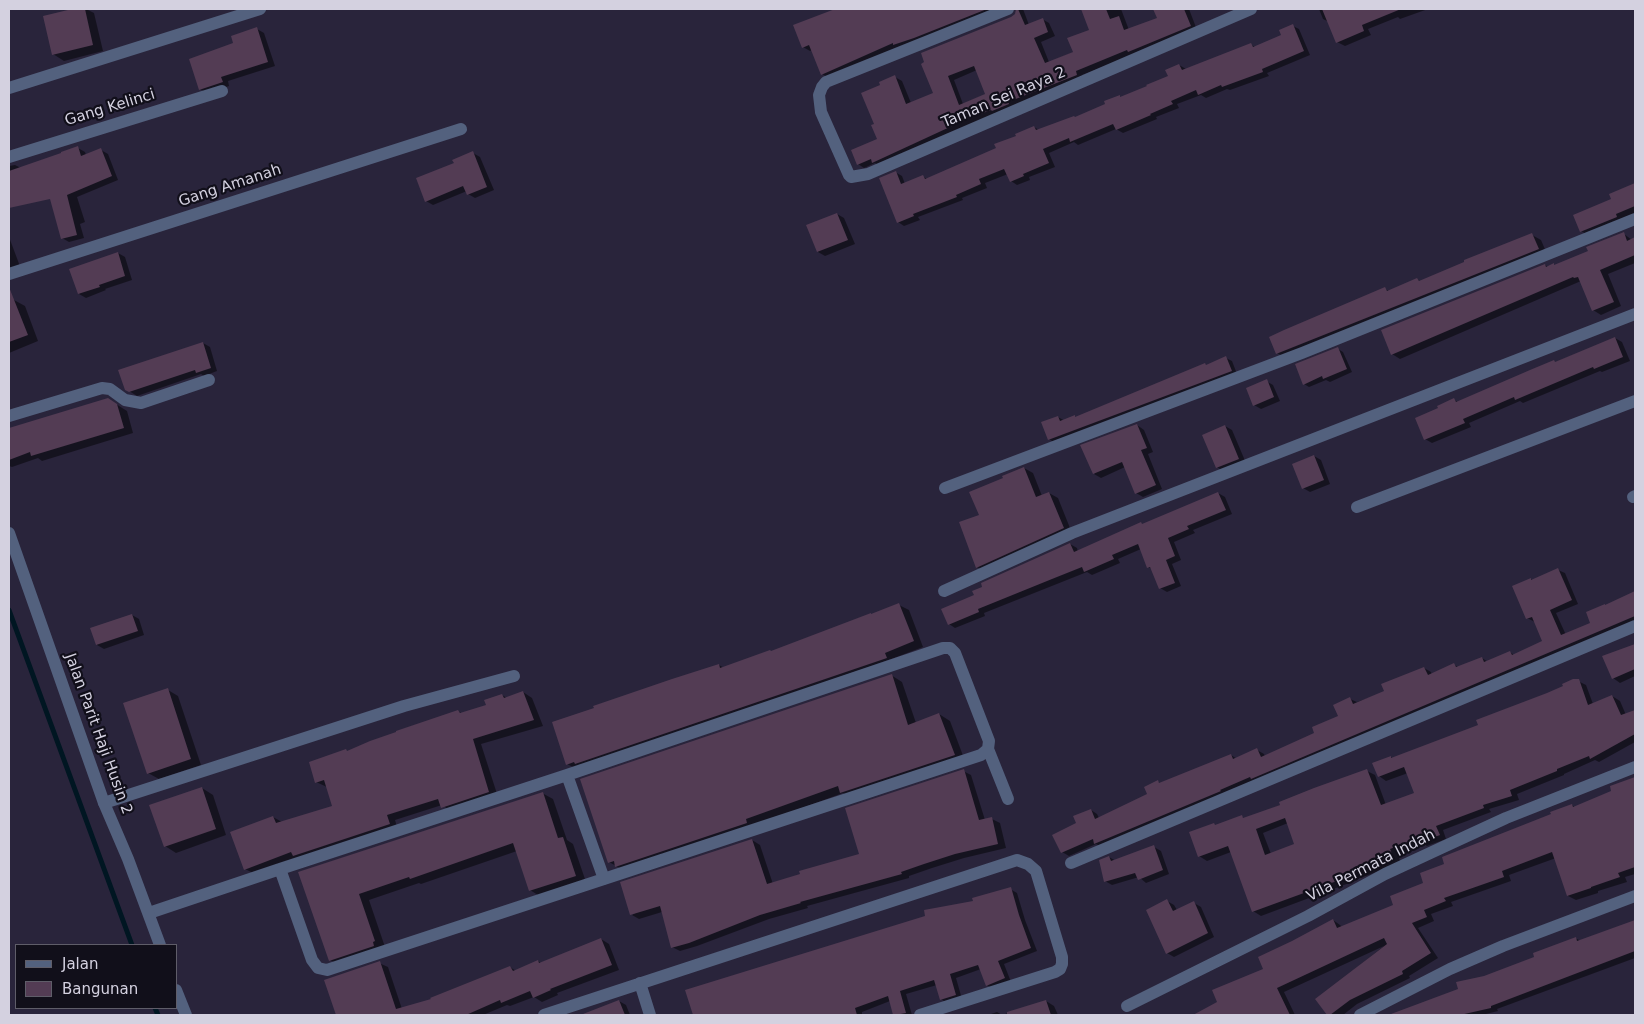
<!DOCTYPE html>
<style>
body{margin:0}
#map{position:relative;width:1644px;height:1024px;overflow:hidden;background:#29243b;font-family:"DejaVu Sans",sans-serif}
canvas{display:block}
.frame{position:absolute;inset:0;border:10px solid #d4d1e0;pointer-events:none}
.legend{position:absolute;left:15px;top:944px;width:162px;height:65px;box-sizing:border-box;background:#110f1a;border:1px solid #5f5d69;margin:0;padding:6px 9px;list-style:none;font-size:15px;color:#d4d1e0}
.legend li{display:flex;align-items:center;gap:10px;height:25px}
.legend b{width:25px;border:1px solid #5f5d69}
</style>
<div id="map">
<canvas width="1644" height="1024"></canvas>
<div class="frame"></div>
<ul class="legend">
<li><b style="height:6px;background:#53617e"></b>Jalan</li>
<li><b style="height:14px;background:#533c54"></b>Bangunan</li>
</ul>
</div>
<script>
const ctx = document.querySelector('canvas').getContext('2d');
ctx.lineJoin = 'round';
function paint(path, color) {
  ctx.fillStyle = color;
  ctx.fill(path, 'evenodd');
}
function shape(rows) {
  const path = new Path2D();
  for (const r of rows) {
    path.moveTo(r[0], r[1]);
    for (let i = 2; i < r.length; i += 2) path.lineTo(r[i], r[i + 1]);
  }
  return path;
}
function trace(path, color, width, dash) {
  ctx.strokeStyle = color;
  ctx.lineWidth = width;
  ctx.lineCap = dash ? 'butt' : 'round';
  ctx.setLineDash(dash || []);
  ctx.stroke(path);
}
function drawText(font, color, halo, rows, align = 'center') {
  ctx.font = font + ' "DejaVu Sans",sans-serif';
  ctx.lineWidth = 4.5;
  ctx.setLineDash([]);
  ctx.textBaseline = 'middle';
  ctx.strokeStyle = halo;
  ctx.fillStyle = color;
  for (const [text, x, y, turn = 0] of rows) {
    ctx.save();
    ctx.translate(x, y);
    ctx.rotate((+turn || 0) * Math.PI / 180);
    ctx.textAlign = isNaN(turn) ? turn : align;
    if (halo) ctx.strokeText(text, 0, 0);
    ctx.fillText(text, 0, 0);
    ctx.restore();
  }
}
paint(shape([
 [78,9,86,9,94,13,103,51,64,61,53,54,44,17],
 [838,9,1002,9,829,78,822,74,812,50,810,51,803,47,795,25],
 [1017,9,1023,9,1029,25,1042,19,1049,23,1055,36,1041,42,1049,62,1074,52,1091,30,1082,9,1121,9,1129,30,1158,19,1154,9,1189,9,1197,30,1082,75,1083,79,880,166,875,163,864,168,858,164,878,140,876,125,882,86,895,77,902,81,911,103,935,93,923,64,1012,18,1016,14],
 [977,70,986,94,963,104,954,80],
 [1319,9,1428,9,1400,19,1398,17,1368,29,1371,35,1345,46,1337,42,1329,22,1323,19],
 [1293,26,1299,29,1310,55,1267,73,1269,76,1230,90,1227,89,1206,98,1201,95,1177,104,1179,108,1156,117,1157,119,1123,133,1116,129,1078,145,1074,142,1049,153,1055,167,1029,177,1030,180,1017,185,1011,181,1008,174,985,183,987,188,962,198,963,200,918,217,920,220,904,226,898,222,895,172,902,176,905,184,923,177,928,179,998,149,1034,127,1039,130,1076,118,1107,105,1120,97,1122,98,1169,77,1179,65,1186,69,1251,45,1256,47,1283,36],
 [257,29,264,33,275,66,228,81,229,86,207,93,200,89,235,44],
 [78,148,85,152,86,155,101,150,108,154,118,180,77,197,85,222,80,224,84,238,69,242,62,238,53,180,9,195,9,166,15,165,21,168],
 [473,153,480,157,494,190,475,198,468,194,467,191,433,205,426,201,455,164],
 [1634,185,1635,186,1635,213,1588,235,1581,231,1613,200],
 [837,214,844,218,855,244,825,256,818,252,808,226],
 [1624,234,1632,240,1635,239,1635,263,1608,274,1621,306,1601,315,1593,310,1581,281,1400,359,1392,354,1545,265,1548,267,1554,265,1555,266,1590,252],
 [1532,235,1541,240,1547,254,1286,358,1277,353,1385,289,1389,291,1417,279,1421,282],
 [9,237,21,269,9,274],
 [118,253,125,257,132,280,105,289,106,290,86,298,79,294],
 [14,300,25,306,38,341,9,353,9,302],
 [1615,338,1622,342,1630,361,1602,372,1600,371,1523,403,1520,401,1469,423,1471,427,1432,443,1425,439,1454,400,1458,402],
 [203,343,210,347,217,371,204,376,201,374,137,396,126,389],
 [1338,349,1343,352,1352,372,1330,382,1326,380,1309,387,1304,384],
 [1226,358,1232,361,1237,374,1055,443,1049,439,1058,417,1065,421,1075,417,1076,418,1205,364,1207,366],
 [1266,381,1273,385,1280,401,1261,409,1254,405],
 [108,399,127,411,133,433,42,461,38,458,12,467,9,466,9,429],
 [1137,425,1144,430,1153,452,1148,454,1162,489,1143,497,1136,493,1125,467,1101,478,1094,474],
 [1225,426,1232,430,1246,463,1224,472,1217,467],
 [1314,456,1321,460,1330,484,1310,492,1303,488],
 [1024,468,1033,473,1042,496,1049,493,1058,498,1072,533,985,572,977,567,980,516,1005,478],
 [1218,493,1225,497,1232,514,1193,530,1195,533,1174,542,1181,560,1172,564,1181,586,1167,592,1160,588,1152,569,1148,567,1141,549,1118,559,1120,563,1092,575,1087,572,984,613,985,616,955,628,949,624,976,596,1070,544,1077,548,1078,552,1141,524,1144,525],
 [1558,570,1565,573,1578,604,1556,613,1566,635,1592,623,1606,606,1635,593,1635,622,1102,847,1096,844,1069,856,1062,852,1078,824,1091,810,1097,814,1099,818,1149,795,1158,782,1161,784,1231,755,1237,759,1257,750,1264,754,1265,756,1316,734,1339,717,1350,699,1357,702,1386,692,1424,668,1431,672,1432,675,1454,665,1459,667,1482,658,1488,662,1510,652,1514,655,1544,642,1535,622,1527,618,1531,579,1533,581],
 [899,605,909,610,923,647,894,658,577,769,567,764,719,665,724,668,772,652],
 [132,615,139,619,144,635,104,649,97,645,92,629],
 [1635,646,1635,676,1620,683,1613,678,1604,656],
 [891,675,902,682,916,723,939,714,950,721,965,761,852,798,843,793,627,872,609,862],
 [1578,681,1586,685,1593,704,1612,696,1620,701,1626,715,1635,711,1635,742,1599,762,1595,760,1564,774,1564,775,1517,794,1519,800,1489,809,1491,812,1443,830,1446,839,1427,846,1422,843,1397,853,1401,863,1352,881,1352,882,1261,916,1253,911,1231,852,1207,861,1199,856,1216,826,1242,817,1245,819,1367,771,1375,775,1386,805,1416,794,1408,773,1386,781,1379,776,1391,757,1393,759,1480,725],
 [1288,823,1296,845,1271,854,1263,833],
 [168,690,178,696,201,765,159,779,148,773],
 [523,692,532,698,543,726,481,744,498,797,452,812,442,805,395,820,398,830,255,874,245,869,273,817,282,822,333,807,327,787,316,782,348,752,458,711,463,714,487,706,502,695,507,698],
 [963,771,971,775,985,820,992,819,1000,823,1006,848,964,858,932,868,909,876,909,878,807,906,808,908,769,919,697,946,680,951,672,947,662,912,639,919,632,915,752,840,760,845,773,884,861,855],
 [1631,780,1635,782,1635,874,1625,877,1627,882,1598,891,1598,893,1576,900,1568,896,1556,858,1509,875,1511,881,1451,902,1453,906,1431,914,1434,921,1418,928,1438,958,1409,976,1410,978,1357,1004,1343,1015,1329,1015,1317,999,1384,946,1284,992,1295,1015,1195,1015,1219,1002,1333,920,1340,925,1342,927,1395,905,1425,884,1446,864,1572,805,1576,808,1613,791],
 [202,788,213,795,226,835,176,853,165,846],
 [542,793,553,799,567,840,573,844,586,882,541,897,530,890,517,851,421,884,419,883,369,900,385,947,341,966,330,960,300,872],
 [1154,847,1161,851,1169,874,1146,883,1139,877,1112,885,1105,881,1109,857,1116,861],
 [1010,889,1017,893,1025,920,1037,951,1004,964,1011,982,993,989,987,985,981,969,956,978,962,999,947,1003,941,999,937,985,906,994,912,1015,894,1015,890,1001,862,1012,862,1015,694,1015,687,991,974,902],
 [1167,901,1174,905,1177,910,1194,903,1201,907,1214,937,1174,957,1167,953],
 [1635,921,1635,958,1497,1009,1498,1011,1482,1015,1401,1015,1420,1004,1459,990,1484,977,1536,957,1575,938,1581,941],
 [601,939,609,944,619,970,557,993,558,995,542,1002,534,997,510,1006,507,1005,483,1015,372,1015,371,1010,356,1015,337,1015,379,963,388,967,402,1009,433,1000,510,967,516,971,538,961,541,963],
 [619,1001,626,1005,630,1015,586,1015,602,1010],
 [1046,1001,1054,1006,1058,1015,988,1015,997,1012,1002,1015]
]), '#0007');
trace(shape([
 [9,610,132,945],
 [155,1008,158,1015]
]), '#001622', 5);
paint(shape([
 [72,9,85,9,93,45,52,55,43,16],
 [835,9,987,9,914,38,893,45,893,43,821,75,809,45,802,48,793,25],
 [1016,9,1018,9,1025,25,1043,18,1048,32,1034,38,1045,63,1073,52,1067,38,1089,30,1081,9,1106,9,1110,19,1119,16,1124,30,1157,18,1153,9,1184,9,1191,26,1128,52,1127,50,1076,71,1077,75,1008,102,1009,104,992,111,991,110,965,120,872,163,871,159,857,165,851,150,877,139,871,125,874,124,861,93,880,85,879,82,895,75,906,104,933,93,921,64,924,62,921,53,1011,17,1015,14],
 [974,66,985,94,959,105,948,76],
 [1322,9,1401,9,1362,25,1364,31,1336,43],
 [1293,24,1304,51,1262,69,1263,72,1222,87,1221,85,1198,95,1196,90,1171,101,1173,104,1150,114,1151,115,1116,130,1113,124,1070,142,1069,138,1043,149,1049,163,1023,174,1024,176,1010,182,1004,169,979,179,981,184,956,195,957,197,913,214,914,216,897,223,879,178,896,171,901,184,923,175,925,179,996,148,994,144,1016,136,1015,134,1034,126,1036,130,1074,116,1075,117,1105,104,1104,101,1120,95,1120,97,1147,86,1146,85,1168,76,1165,70,1179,64,1182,70,1251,43,1253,47,1281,35,1279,30],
 [257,27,268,62,221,77,223,82,199,90,189,59,233,43,231,36],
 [78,146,81,156,101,148,112,176,67,195,77,235,61,239,50,199,9,208,9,171,61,153,61,152],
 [473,151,487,187,467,195,463,186,425,202,416,178,454,163,452,160],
 [1635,183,1635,206,1616,214,1617,217,1580,232,1573,215,1611,199,1609,194],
 [837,213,848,240,817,252,806,225],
 [1624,232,1627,241,1635,237,1635,255,1600,270,1614,302,1592,311,1578,277,1574,278,1573,277,1391,355,1381,330,1545,264,1546,267,1554,263,1554,265,1588,251,1586,247],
 [1532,233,1539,249,1276,354,1269,337,1284,330,1385,287,1387,291,1417,278,1419,281,1464,262,1464,260],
 [118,252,125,276,99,285,100,287,78,294,69,269],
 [9,287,28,335,9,342],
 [1615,337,1623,357,1594,369,1593,367,1515,400,1514,397,1463,419,1465,423,1424,440,1415,418,1438,408,1437,406,1454,398,1456,402,1530,370,1554,360,1555,362],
 [203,342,211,368,196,373,195,370,129,392,125,390,118,370],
 [1338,347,1347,369,1323,379,1322,376,1303,385,1295,364],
 [1226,356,1232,371,1048,440,1041,422,1058,416,1060,421,1075,415,1075,417,1205,363,1206,365],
 [1267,379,1274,397,1253,406,1246,388],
 [108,398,117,404,124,428,31,456,30,452,9,460,9,428],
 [1137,424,1147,448,1141,450,1156,485,1135,494,1122,462,1093,474,1080,445],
 [1225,425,1239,459,1216,468,1202,435],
 [1314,455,1324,480,1302,489,1292,464],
 [1024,467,1036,497,1049,492,1064,528,976,568,959,522,979,515,969,492,1003,478,1002,476],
 [1218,492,1226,510,1187,526,1189,529,1168,538,1175,556,1166,560,1175,583,1159,589,1150,567,1147,568,1138,544,1112,555,1114,559,1084,572,1082,567,1052,579,978,609,979,612,948,625,941,609,974,595,972,591,982,587,981,583,1070,543,1074,552,1141,522,1142,524],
 [1558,568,1572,600,1550,610,1561,635,1590,623,1586,612,1605,604,1605,605,1635,591,1635,616,1251,779,1250,777,1220,790,1221,791,1094,844,1093,839,1061,853,1052,835,1076,823,1073,816,1091,809,1095,819,1147,794,1144,787,1158,780,1159,783,1231,754,1233,759,1257,748,1261,757,1314,733,1312,727,1338,716,1333,705,1350,697,1353,704,1384,691,1381,684,1424,667,1428,675,1454,663,1456,667,1482,657,1484,662,1510,651,1512,655,1542,641,1532,617,1526,619,1512,586,1531,578,1531,580],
 [899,603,914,641,885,653,887,658,575,764,574,762,566,765,552,722,594,708,593,706,672,679,719,664,720,668,770,650,771,651,871,613,871,614],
 [132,614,138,631,96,645,90,628],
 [1635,644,1635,669,1612,679,1602,656],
 [892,674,908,725,939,713,955,755,840,793,838,786,746,819,747,823,615,867,614,861,608,863,580,779],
 [1573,679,1579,679,1588,705,1612,695,1621,715,1635,710,1635,734,1590,759,1589,756,1557,769,1557,771,1510,790,1512,796,1483,805,1484,808,1436,826,1440,835,1419,843,1417,839,1390,849,1394,858,1345,877,1345,878,1252,912,1228,846,1198,857,1189,832,1214,823,1215,825,1242,815,1243,818,1280,805,1279,802,1314,788,1367,769,1381,805,1414,793,1404,767,1378,777,1372,763,1391,756,1391,758,1478,725,1476,720,1547,693,1563,686,1562,684],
 [1285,818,1294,844,1265,855,1256,829],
 [168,688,191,759,147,774,123,703],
 [523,691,534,720,473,739,489,792,441,808,438,799,387,815,390,824,293,856,291,852,244,870,230,832,273,816,276,823,332,806,324,780,315,783,309,762,346,749,347,751,370,741,396,732,396,731,458,710,460,713,486,705,484,700,502,694,504,698],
 [964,769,979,820,992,817,998,844,955,854,924,864,901,872,902,874,800,902,801,903,760,915,689,943,671,948,660,906,630,915,620,882,752,839,767,884,800,874,799,871,859,854,845,808],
 [1635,777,1635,867,1618,873,1620,877,1591,887,1591,888,1567,896,1552,852,1502,871,1504,877,1444,898,1446,901,1424,910,1427,917,1412,923,1431,953,1402,971,1403,974,1350,1000,1330,1015,1327,1015,1315,999,1387,944,1384,938,1277,988,1290,1015,1193,1015,1217,1002,1212,990,1263,969,1258,957,1292,941,1333,919,1337,928,1393,905,1390,896,1423,883,1420,873,1444,864,1442,857,1551,814,1550,812,1572,804,1573,807,1611,791,1610,786],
 [202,787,216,829,164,847,149,805],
 [543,792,558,838,563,837,576,876,529,891,513,843,410,879,409,877,359,894,375,941,373,942,374,946,329,961,298,872],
 [1154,845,1163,870,1138,880,1135,873,1104,882,1099,860,1109,856,1111,861],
 [1011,887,1019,915,1031,948,998,961,1005,978,986,986,978,965,950,974,956,995,940,1000,934,980,900,991,906,1013,895,1015,893,1015,888,996,855,1008,857,1015,693,1015,685,990,925,916,924,910,973,901,972,898],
 [1167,899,1173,911,1194,901,1208,933,1166,954,1146,910],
 [1635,920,1635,951,1491,1006,1491,1008,1460,1015,1391,1015,1391,1014,1458,989,1456,982,1484,976,1534,957,1533,953,1576,937,1577,941],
 [601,938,612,965,550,989,551,990,533,998,530,991,501,1003,500,1000,466,1015,336,1015,324,980,380,961,396,1009,431,999,430,998,510,966,513,971,538,960,539,963],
 [619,1000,625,1015,583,1015,583,1014],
 [1046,1000,1051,1015,1007,1015,1007,1012]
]), '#533c54');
trace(shape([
 [1008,9,826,82,822,87,819,95,821,112,849,175,851,177,868,174,1251,9],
 [9,88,260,9],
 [9,157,222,91],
 [9,274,461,129],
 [9,416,102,388,110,389,125,400,141,403,209,380],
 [945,488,1302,353,1635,219],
 [1633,497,1635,496],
 [1357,507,1635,401],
 [944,591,1072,533,1635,314],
 [988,749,1008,799],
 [567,775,604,879],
 [104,803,404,706,514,676],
 [1071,863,1635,626],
 [149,913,280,869,567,775,943,648,950,648,955,653,989,741,988,749,981,755,327,970,318,968,312,960,280,869],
 [640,983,650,1015],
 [1127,1006,1308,916,1385,874,1441,848,1506,818,1635,767],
 [544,1015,1017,860,1028,864,1036,871,1062,957,1062,964,1060,969,1055,972,920,1015],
 [1360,1015,1450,969,1503,946,1635,896]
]), '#53617e', 12);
trace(shape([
 [9,533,104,803,128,859,160,945],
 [176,990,186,1015]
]), '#53617e', 12);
drawText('15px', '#d4d1e0', '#110f1a', [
 ["Taman Sei Raya 2",1004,98,-23],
 ["Gang Kelinci",110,108,-17],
 ["Gang Amanah",230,186,-18],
 ["Jalan Parit Haji Husin 2",98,734,70],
 ["Vila Permata Indah",1371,866,-27]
]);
</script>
